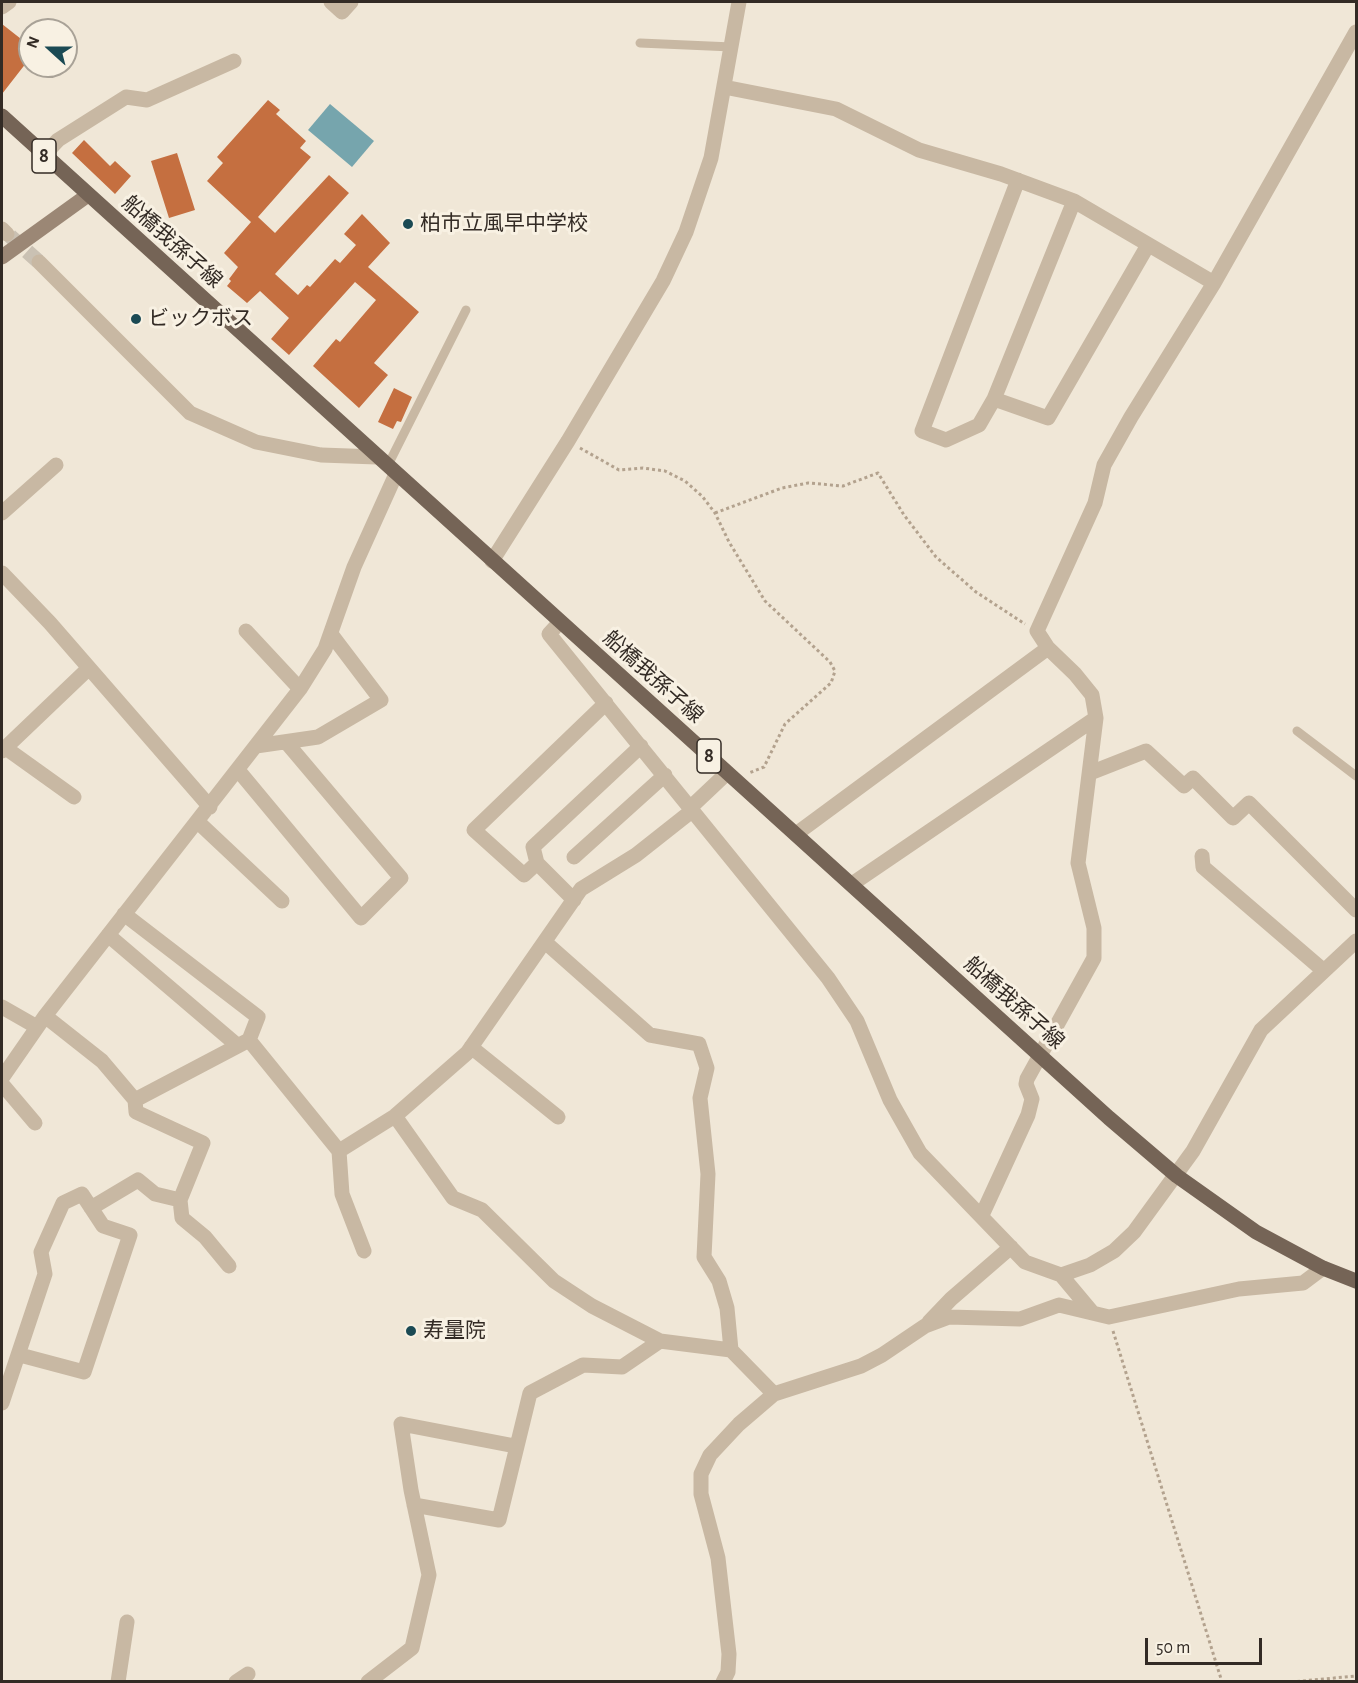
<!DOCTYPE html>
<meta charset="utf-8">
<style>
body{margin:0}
#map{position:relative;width:1358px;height:1683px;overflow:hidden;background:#f0e7d7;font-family:"Alegreya Sans",sans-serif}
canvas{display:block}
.frame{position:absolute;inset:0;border:3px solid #332b25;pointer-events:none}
.north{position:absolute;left:18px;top:18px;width:60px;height:60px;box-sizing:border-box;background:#f8f1e3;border:2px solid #a9a297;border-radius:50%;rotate:291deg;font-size:16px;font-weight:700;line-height:24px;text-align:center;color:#332b25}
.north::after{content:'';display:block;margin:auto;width:21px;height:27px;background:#1b4a54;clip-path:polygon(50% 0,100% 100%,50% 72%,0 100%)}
.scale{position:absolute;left:1145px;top:1638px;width:117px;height:27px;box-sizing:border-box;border:3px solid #332b25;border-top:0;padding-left:8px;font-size:18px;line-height:21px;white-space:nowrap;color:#332b25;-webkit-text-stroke:4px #f8f1e3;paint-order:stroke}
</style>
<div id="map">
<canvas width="1358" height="1683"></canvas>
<div class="frame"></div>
<div class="north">N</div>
<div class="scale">50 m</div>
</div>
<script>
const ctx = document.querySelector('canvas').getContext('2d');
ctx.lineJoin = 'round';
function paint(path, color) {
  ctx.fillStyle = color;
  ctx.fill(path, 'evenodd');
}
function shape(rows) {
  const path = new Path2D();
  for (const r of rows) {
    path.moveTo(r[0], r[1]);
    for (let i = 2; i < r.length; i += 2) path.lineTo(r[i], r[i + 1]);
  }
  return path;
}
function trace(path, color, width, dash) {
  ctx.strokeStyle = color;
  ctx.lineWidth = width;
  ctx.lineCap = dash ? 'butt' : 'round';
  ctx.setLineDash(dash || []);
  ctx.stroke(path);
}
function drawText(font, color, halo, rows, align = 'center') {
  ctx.font = font + ' "Alegreya Sans","Noto Sans JP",sans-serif';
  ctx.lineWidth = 6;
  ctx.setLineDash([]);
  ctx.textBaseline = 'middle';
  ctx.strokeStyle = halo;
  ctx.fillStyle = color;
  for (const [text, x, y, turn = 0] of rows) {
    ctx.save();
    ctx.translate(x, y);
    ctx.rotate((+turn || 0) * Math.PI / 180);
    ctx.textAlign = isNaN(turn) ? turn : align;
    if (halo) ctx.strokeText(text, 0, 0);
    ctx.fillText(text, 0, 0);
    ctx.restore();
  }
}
paint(shape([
 [330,104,374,141,352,167,308,130]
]), '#76a5ad');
paint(shape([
 [2,24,30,46,30,58,2,94],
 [268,100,280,110,276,114,306,141,300,148,311,157,258,217,275,233,329,175,349,193,275,274,298,295,307,285,310,287,335,259,340,263,356,245,344,234,362,214,390,243,368,267,419,312,374,363,388,375,359,408,313,366,336,339,340,342,376,300,355,282,289,355,271,339,289,318,260,291,247,303,227,286,231,281,229,279,238,267,224,253,251,222,207,181,223,163,217,157],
 [84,140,110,166,115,161,131,176,115,194,72,153],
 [177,153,195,210,169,218,151,161],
 [394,388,412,397,401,422,397,421,393,429,378,422]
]), '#c56f40');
trace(shape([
 [10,236,39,262]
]), '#cac1b3', 15, [15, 8]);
trace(shape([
 [580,448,619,470,643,468,665,471,685,481,702,496,715,513,729,542,765,601,830,662,835,671,831,683,785,724,764,767,749,773],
 [715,513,782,488,808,483,843,486,878,473,904,515,936,557,976,592,1025,624],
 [1113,1331,1222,1682],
 [1291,1682,1356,1676]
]), '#b3a28e', 3, [3, 3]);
trace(shape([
 [640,43,732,47],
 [387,467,466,310],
 [1297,731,1356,776]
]), '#c8b8a3', 9);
trace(shape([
 [331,2,342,12,351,2],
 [2,7,9,2],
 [724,87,836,109,919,150,1001,174,1074,201,1214,283],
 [43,156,58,140,126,97,147,100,234,61],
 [1018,180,922,431,946,440,979,425,994,399,1048,418,1148,245],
 [2,229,7,234],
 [39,262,190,413,256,442,321,455,377,457],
 [994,399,1074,201],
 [2,513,56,465],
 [492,561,568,441,663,281,686,232,711,158,739,2],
 [2,573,50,623,210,807],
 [560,622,549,634,828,978,857,1021,890,1100,920,1153,1025,1262,1061,1275,1092,1312],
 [246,631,300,689],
 [256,746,318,737,381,700,331,634],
 [7,749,74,797],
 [2,751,89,668],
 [238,770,361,918,401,878,286,742],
 [1090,773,1146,751,1184,786,1193,778,1233,818,1249,803,1356,910],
 [691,807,727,773],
 [198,822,282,901],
 [796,834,1048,648],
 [1202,856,1203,867,1324,971],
 [574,857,665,775],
 [537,863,533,847,641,746],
 [852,884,1096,718],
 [574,900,537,863,524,875,474,830,606,703],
 [124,914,258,1017,249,1040],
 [108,935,238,1046],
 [545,942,650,1035,699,1044,707,1068,700,1098,708,1174,704,1257,719,1281,727,1308,731,1350],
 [2,1007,37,1027],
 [45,1016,102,1061,135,1100,136,1112,203,1143,180,1200,182,1218,205,1237,229,1266],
 [471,1047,558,1117],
 [2,1078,45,1016,300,689,325,649,354,567,396,474],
 [2,1084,35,1123],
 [135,1100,249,1040,339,1151,342,1194,364,1251],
 [395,1116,453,1198,482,1210,554,1281,592,1306,660,1341,731,1350,774,1394],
 [339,1151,395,1116,467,1053,581,889,636,855,693,810],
 [91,1208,138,1180,155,1194,180,1200],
 [982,1215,1028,1115,1032,1099,1026,1084,1027,1079,1094,958,1094,928,1078,863,1096,718,1092,695,1075,674,1048,648,1037,631,1095,503,1104,465,1131,417,1214,283,1356,32],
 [1061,1275,1090,1265,1114,1251,1134,1232,1193,1151,1261,1030,1356,941],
 [929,1322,951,1299,1011,1247],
 [2,1403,45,1274,41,1252,63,1203,82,1194,103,1226,130,1235,84,1372,20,1355],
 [414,1505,499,1520,530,1393,583,1365,622,1367,660,1341],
 [118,1682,127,1622],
 [236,1682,248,1674],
 [368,1682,412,1648,429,1575,411,1490,401,1424,515,1446],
 [723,1682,728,1672,729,1654,718,1558,701,1494,701,1474,710,1455,739,1424,774,1394,861,1366,882,1355,925,1326,949,1317,1020,1319,1059,1305,1109,1317,1239,1289,1303,1283,1323,1268]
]), '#c8b8a3', 15);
trace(shape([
 [2,257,88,195]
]), '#9b8775', 15);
trace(shape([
 [2,116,1109,1118,1177,1176,1256,1232,1323,1268,1356,1281]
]), '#756456', 15);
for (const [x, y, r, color] of [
 [408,224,6,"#1b4a54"],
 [136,319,6,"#1b4a54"],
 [411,1331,6,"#1b4a54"]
]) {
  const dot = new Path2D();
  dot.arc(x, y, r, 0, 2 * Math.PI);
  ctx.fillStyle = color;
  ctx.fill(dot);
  trace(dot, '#f8f1e3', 2);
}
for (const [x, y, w] of [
 [44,156,24],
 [709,756,24]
]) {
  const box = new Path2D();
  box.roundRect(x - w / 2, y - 17, w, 34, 4.5);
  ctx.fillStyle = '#f8f1e3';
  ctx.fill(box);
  trace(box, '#332b25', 1.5);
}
drawText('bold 20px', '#332b25', null, [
 ["8",44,156],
 ["8",709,756]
]);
drawText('21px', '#332b25', '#f8f1e3', [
 ["柏市立風早中学校",420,224],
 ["ビックボス",148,319],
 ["寿量院",423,1331]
], 'left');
drawText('21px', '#332b25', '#f8f1e3', [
 ["船橋我孫子線",172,242,42],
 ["船橋我孫子線",653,677,42],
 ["船橋我孫子線",1014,1003,42]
]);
</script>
